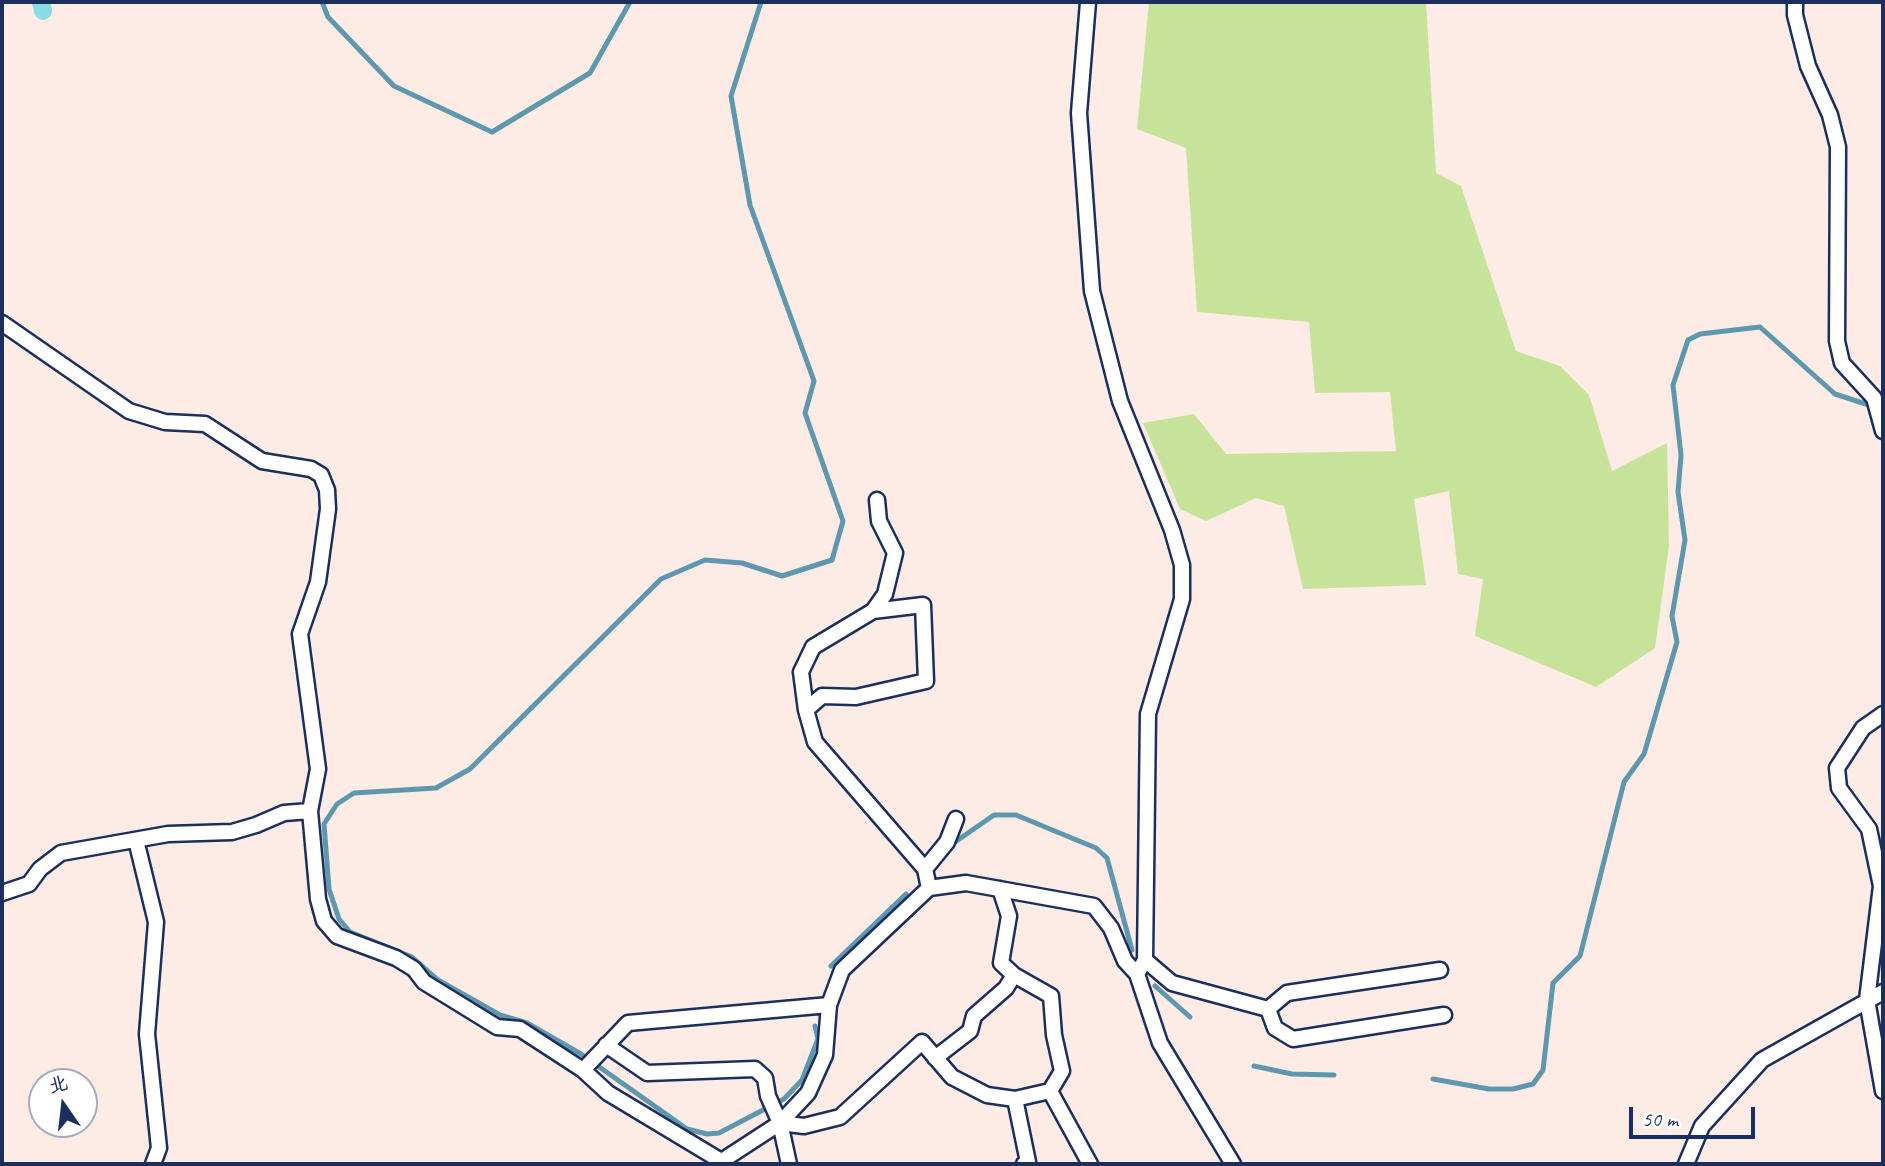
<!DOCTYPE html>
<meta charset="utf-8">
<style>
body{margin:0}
#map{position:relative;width:1885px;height:1166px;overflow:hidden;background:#fcece5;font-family:Caveat,"LXGW WenKai TC",sans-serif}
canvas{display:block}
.frame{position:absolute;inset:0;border:4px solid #1b2f5e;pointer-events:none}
.north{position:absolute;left:28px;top:1068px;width:70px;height:70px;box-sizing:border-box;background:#fff;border:2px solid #a4acbf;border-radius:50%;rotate:346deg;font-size:19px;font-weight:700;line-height:28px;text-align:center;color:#1b2f5e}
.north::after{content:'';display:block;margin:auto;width:24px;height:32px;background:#1b2f5e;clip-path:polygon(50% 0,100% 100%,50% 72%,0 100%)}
.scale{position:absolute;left:1629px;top:1107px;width:126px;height:32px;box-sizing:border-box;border:4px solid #1b2f5e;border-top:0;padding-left:9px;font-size:21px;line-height:24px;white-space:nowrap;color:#1b2f5e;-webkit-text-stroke:5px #fff;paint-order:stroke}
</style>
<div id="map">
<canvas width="1885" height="1166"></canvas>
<div class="frame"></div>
<div class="north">北</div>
<div class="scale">50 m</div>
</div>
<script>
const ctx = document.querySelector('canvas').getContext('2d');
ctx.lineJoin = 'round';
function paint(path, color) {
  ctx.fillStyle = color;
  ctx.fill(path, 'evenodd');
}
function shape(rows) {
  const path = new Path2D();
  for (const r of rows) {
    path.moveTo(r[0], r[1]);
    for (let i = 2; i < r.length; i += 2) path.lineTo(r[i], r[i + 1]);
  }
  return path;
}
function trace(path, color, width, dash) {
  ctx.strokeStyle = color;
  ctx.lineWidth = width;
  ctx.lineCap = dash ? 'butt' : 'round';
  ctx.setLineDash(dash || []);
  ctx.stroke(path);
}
paint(shape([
 [1149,2,1426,2,1436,173,1461,186,1516,351,1560,366,1589,395,1612,471,1667,443,1669,546,1655,648,1596,687,1475,636,1483,579,1458,574,1449,491,1414,499,1426,585,1303,589,1284,506,1256,498,1206,521,1180,509,1143,423,1194,414,1226,454,1396,451,1390,392,1315,393,1309,322,1197,312,1186,148,1137,129]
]), '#c7e399');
trace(shape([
 [322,2,328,17,394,86,492,132,590,73,630,2],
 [761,2,731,96,750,205,814,381,805,413,843,521,832,560,782,576,742,563,705,560,661,579,470,769,436,788,354,793,337,804,324,824,329,889,339,919,350,932,412,957,438,980,500,1015,527,1023,581,1054,687,1129,707,1134,719,1133,784,1099,802,1080,818,1039,815,1026],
 [955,842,994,815,1016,815,1096,848,1107,858,1132,950],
 [831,966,906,894],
 [1155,986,1190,1017],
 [1254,1066,1292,1074,1334,1075],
 [1433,1079,1489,1089,1513,1089,1533,1084,1543,1070,1553,983,1580,956,1624,782,1644,754,1677,642,1672,616,1685,540,1678,492,1681,455,1673,385,1688,340,1700,334,1760,327,1835,394,1875,407]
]), '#5e97ae', 5);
trace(shape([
 [41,2,43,11]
]), '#8adce4', 18);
const street = shape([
 [1088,2,1079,113,1092,291,1120,401,1172,530,1182,565,1182,599,1148,714,1145,960,1137,974],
 [1795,2,1795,15,1808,66,1830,115,1838,147,1837,341,1842,363,1874,398,1883,431],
 [2,323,129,411,165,422,205,424,262,461,311,469,321,475,327,490,328,509,318,582,300,634,318,769,310,811,318,899,324,921,337,936,396,958,414,969,424,982,497,1027,520,1029,583,1070,608,1093,721,1161],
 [877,500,879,521,895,553,885,594,873,611,813,647,801,672,806,710,815,742,925,869,929,888],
 [806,710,822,696,856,697,926,681,923,605,873,611],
 [1883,714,1863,728,1837,768,1839,788,1869,829,1881,886,1867,1000,1883,1091],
 [136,840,156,922,147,1034,159,1148,153,1164],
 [925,869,947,842,956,819],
 [2,893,29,884,40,869,61,853,168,834,232,832,256,825,284,813,310,811],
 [1145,960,1172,983,1268,1009],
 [1440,970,1287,993,1268,1009,1275,1028,1293,1039,1444,1015],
 [606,1045,647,1073,755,1069,765,1078,768,1096,780,1123,789,1164],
 [935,1058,970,1031,974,1016,1006,988,1014,975],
 [583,1070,628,1023,829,1005],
 [1050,1091,1090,1164],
 [1015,1099,1028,1162,1024,1164],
 [780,1123,804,1126,840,1117,922,1042,952,1077,987,1095,1015,1099,1050,1091,1062,1071,1054,1035,1051,996,1014,975,1001,963,1009,916,1000,889],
 [717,1164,780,1123,808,1093,825,1055,829,1005,842,970,929,888,966,883,1094,906,1111,928,1125,961,1137,974,1160,1043,1233,1164],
 [1686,1164,1702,1126,1762,1060,1883,992]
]);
trace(street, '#1b2f5e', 19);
trace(street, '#fff', 14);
</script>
